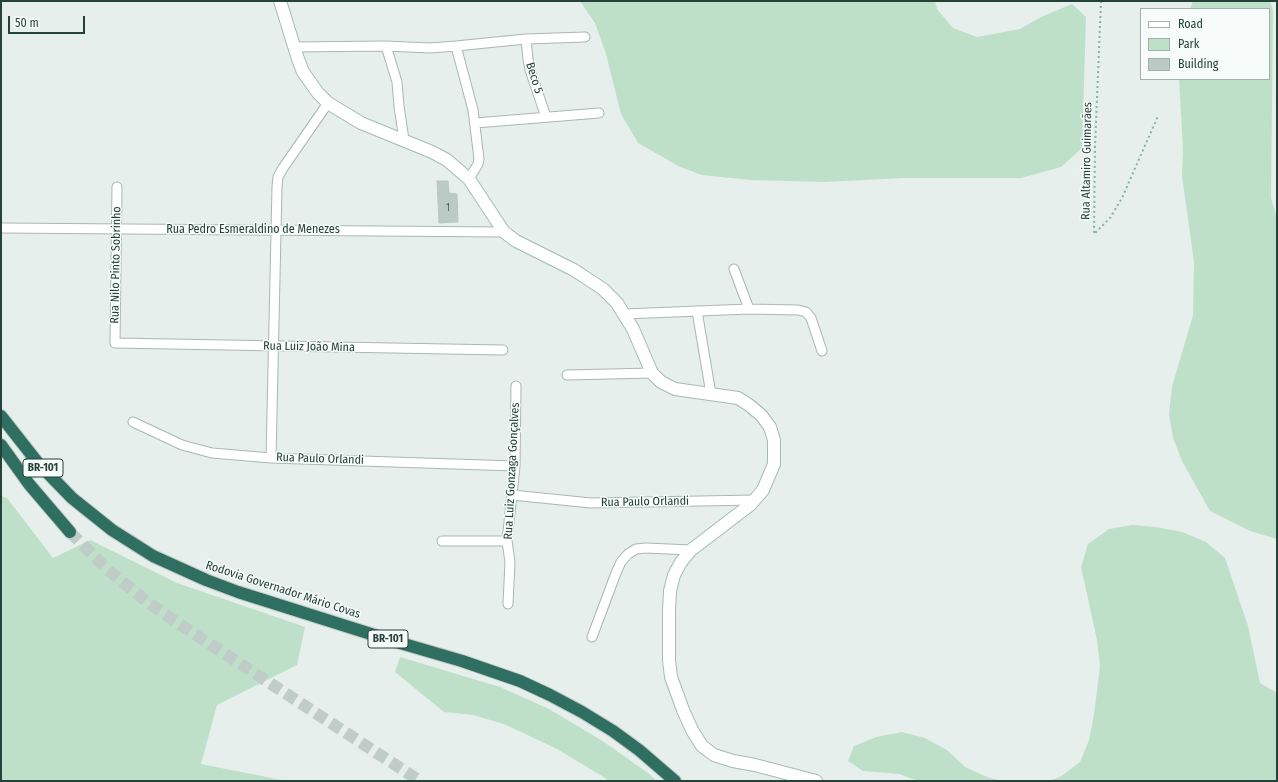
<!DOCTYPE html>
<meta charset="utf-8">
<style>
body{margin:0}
#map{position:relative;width:1278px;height:782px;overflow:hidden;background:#e6efeb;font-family:"Fira Sans Condensed",sans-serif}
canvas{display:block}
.frame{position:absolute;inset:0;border:2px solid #24423a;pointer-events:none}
.legend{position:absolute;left:1140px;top:8px;width:130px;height:72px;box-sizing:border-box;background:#f7fbf9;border:1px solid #a3b1ad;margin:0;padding:5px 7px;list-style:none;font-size:12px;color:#24423a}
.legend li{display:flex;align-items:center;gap:8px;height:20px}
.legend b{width:20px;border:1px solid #a3b1ad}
.scale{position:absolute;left:8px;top:16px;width:77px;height:18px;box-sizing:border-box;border:2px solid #24423a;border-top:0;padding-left:5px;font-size:12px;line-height:14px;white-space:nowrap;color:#24423a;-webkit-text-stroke:3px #f7fbf9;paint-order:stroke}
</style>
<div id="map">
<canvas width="1278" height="782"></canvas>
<div class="frame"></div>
<ul class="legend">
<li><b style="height:5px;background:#fff"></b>Road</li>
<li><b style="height:11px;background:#bfe0c8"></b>Park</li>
<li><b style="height:11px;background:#bbcac4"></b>Building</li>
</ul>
<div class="scale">50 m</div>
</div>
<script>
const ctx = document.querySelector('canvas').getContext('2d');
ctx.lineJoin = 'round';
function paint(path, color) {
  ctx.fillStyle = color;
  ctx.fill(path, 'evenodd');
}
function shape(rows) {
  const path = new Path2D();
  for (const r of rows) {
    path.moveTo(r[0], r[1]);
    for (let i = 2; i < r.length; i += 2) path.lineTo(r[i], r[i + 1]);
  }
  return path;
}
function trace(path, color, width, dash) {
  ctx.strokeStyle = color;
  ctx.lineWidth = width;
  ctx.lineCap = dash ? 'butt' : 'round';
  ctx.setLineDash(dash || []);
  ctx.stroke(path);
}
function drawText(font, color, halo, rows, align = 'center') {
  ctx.font = font + ' "Fira Sans Condensed",sans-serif';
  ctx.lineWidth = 3;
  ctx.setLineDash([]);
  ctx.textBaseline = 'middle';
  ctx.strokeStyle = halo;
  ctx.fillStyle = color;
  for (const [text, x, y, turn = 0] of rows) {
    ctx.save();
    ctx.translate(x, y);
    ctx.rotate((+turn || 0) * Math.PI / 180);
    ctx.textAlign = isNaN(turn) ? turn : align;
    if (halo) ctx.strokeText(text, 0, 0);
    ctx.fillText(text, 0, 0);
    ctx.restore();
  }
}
paint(shape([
 [580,1,935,1,937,9,953,28,977,37,1020,29,1041,17,1072,4,1086,17,1082,148,1061,167,1021,178,904,178,824,182,750,180,702,175,680,167,638,143,621,114,606,54,595,23],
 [1193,1,1270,1,1273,11,1271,198,1277,217,1277,539,1250,531,1210,511,1182,461,1173,438,1169,414,1172,387,1193,315,1194,262,1182,176,1183,149,1179,79,1269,79,1269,9,1190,9],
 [1,496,7,498,53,558,90,540,177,583,305,627,297,665,217,705,201,764,287,781,1,781],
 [1132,525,1156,527,1182,532,1206,542,1225,558,1248,626,1260,683,1277,693,1277,781,1048,781,1060,777,1080,762,1089,740,1094,715,1100,666,1097,640,1081,567,1088,544,1109,529],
 [400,657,500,687,549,709,601,740,648,773,657,781,608,781,607,779,557,749,504,724,473,715,444,712,395,672],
 [902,732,925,738,947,750,965,767,987,777,1002,781,918,781,899,774,863,771,848,761,854,746,876,737]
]), '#bfe0c8');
const building = shape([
 [437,181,448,181,449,193,457,194,458,222,439,223,437,181]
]);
paint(building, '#bbcac4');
trace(building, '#b8c9c2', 1);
trace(shape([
 [70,532,107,569,147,602,187,629,420,781]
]), '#bfccc8', 12, [12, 6]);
const street = shape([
 [526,39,528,59,530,70,546,117],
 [386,46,397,82,399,106,404,140],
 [456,46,473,110,479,159,478,164,469,179],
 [294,47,386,46,430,48,456,46,526,39,585,37],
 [475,123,599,113],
 [117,187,115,343,503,350],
 [1,228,504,232],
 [734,269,749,309],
 [697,311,711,394],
 [624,314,749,309,798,310,806,312,811,318,822,351],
 [567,375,652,373],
 [133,422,182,445,212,453,271,458,515,466],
 [271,458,277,187,278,177,283,168,328,103],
 [512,495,591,503,755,500],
 [442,541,507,541],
 [508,604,510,562,507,541,515,466,516,386],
 [592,637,616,573,621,562,628,554,636,549,646,548,691,550]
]);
const secondary = shape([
 [280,1,298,59,303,72,318,93,328,103,361,123,432,152,447,160,469,179,504,232,516,241,574,270,603,289,617,303,633,329,652,373,661,382,675,389,738,398,749,405,761,415,770,427,774,440,774,464,763,490,750,505,691,550,681,562,674,575,670,591,669,611,669,660,671,677,683,710,692,730,702,746,714,755,733,761,755,765,816,781]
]);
const highway = shape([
 [1,416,38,463,72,498,112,530,153,556,206,580,238,592,390,640,462,661,520,681,550,695,582,712,613,731,639,750,675,781],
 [1,445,29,484,70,532]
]);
trace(street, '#a8b8b2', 11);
trace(secondary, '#a4bbb3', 14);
trace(highway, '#c2cac8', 14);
trace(shape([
 [1101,1,1095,147,1094,234,1110,218,1122,198,1158,116]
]), '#86b3a5', 2, [2, 3]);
trace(street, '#fff', 9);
trace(secondary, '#fff', 12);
trace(highway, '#2f6f62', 12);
drawText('10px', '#4a645c', null, [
 ["1",448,208]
]);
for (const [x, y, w] of [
 [43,468,40],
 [388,639,40]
]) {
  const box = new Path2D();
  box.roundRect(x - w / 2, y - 9, w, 18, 3);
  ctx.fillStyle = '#f7fbf9';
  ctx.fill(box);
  trace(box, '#24423a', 1);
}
drawText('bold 11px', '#24423a', null, [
 ["BR-101",43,468],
 ["BR-101",388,639]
]);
drawText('12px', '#24423a', '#f7fbf9', [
 ["Beco 5",534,78,73],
 ["Rua Altamiro Guimarães",1087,161,-89],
 ["Rua Pedro Esmeraldino de Menezes",253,230],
 ["Rua Nilo Pinto Sobrinho",116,265,-89],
 ["Rua Luiz João Mina",309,347,1],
 ["Rua Paulo Orlandi",320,459,2],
 ["Rua Luiz Gonzaga Gonçalves",512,471,-87],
 ["Rua Paulo Orlandi",645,502,-1],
 ["Rodovia Governador Mário Covas",283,590,18]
]);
</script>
